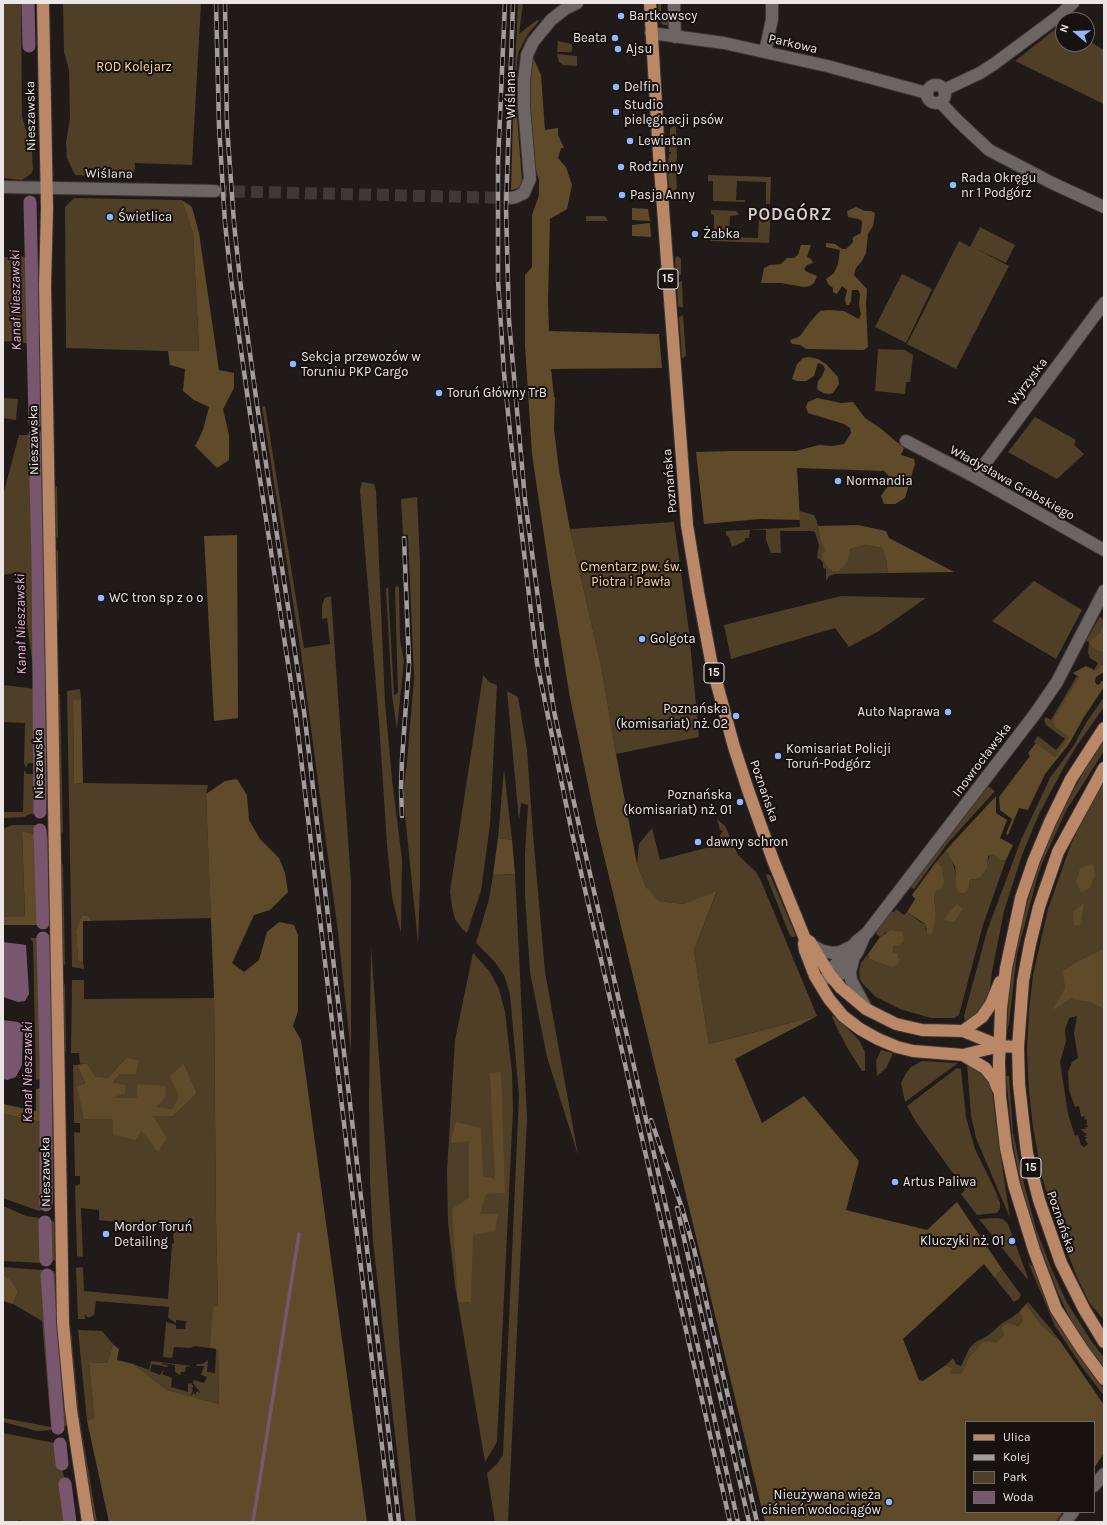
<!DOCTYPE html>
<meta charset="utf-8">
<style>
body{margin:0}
#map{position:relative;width:1107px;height:1525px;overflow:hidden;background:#201a19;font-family:Karla,sans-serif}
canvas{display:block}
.frame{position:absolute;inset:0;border:4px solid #ebe6e5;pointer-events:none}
.legend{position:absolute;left:965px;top:1421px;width:130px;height:92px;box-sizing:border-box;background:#171110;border:1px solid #6c6665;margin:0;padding:5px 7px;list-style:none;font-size:12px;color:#ebe6e5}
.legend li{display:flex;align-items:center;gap:8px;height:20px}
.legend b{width:20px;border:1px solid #6c6665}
.north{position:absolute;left:1055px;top:12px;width:40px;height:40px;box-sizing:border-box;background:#171110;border:1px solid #6c6665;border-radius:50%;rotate:289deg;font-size:11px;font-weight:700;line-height:16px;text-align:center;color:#ebe6e5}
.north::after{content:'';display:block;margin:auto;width:14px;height:18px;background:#91b8fd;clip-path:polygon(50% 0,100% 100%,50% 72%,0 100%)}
</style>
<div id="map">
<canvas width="1107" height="1525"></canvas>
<div class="frame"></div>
<ul class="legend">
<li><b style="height:5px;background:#ba8767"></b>Ulica</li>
<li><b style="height:5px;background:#a29d9c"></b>Kolej</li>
<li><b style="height:11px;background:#4f3f27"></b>Park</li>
<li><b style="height:11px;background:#78576e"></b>Woda</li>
</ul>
<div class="north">N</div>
</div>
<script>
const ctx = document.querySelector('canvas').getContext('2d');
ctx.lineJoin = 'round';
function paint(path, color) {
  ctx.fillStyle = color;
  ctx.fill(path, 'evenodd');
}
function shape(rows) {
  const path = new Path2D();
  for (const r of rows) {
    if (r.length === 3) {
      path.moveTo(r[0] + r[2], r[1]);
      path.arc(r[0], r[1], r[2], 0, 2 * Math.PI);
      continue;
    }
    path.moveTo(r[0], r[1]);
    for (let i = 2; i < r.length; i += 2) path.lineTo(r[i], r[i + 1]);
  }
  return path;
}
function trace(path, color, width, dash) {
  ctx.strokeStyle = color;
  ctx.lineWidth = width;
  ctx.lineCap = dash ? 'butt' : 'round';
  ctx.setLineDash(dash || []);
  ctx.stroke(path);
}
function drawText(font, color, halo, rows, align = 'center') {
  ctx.font = font + ' Karla,sans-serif';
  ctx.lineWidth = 4;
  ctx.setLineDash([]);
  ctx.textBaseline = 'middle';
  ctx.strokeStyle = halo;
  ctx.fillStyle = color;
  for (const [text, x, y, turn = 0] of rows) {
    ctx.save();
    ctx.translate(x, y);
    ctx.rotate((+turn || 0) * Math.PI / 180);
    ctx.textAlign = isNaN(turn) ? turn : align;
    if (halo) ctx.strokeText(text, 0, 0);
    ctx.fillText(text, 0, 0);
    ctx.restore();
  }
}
paint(shape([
 [3,3,21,3,22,116,32,152,33,170,31,174,22,180,3,178],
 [63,3,201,3,192,165,135,163,134,178,75,175,67,158,66,143,70,118,69,70,64,52],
 [518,3,523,3,519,34,537,20,539,21,528,34,519,51,517,62,516,90,517,116,513,116],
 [658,3,661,3,661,13,669,13,670,23,667,25,663,25,659,21],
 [1063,23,1063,44,1081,44,1084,48,1089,41,1104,50,1104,104,1015,61],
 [558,41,572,44,572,51,570,52,557,52],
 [557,54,577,56,577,66,563,65,559,62],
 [673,126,676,127,677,157,676,163,673,165,675,167,672,167,669,165,668,162,669,154,671,154,671,152,669,152,670,129],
 [670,173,676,173,677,187,674,193,675,200,672,200,670,196,668,174],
 [708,175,771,177,770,204,766,204,766,182,737,181,736,200,745,200,745,202,713,201,713,181,708,181],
 [74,198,182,200,193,233,199,352,66,348,65,207],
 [711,210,736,211,738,213,739,215,730,216,729,237,758,238,759,213,750,213,751,211,753,210,771,211,769,243,711,241,711,235,714,235,714,215,711,214],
 [586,216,605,216,608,221,586,221],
 [980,227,1015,245,1006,263,975,248,1009,266,956,369,907,344,959,241,970,247],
 [677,256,681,259,681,275,676,274,675,259],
 [3,257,31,257,33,344,3,341],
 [902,274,932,289,906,343,875,327],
 [682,281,683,307,680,307,678,306,677,283],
 [683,315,686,356,683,358,682,358,679,317],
 [878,349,905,350,913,355,910,382,906,382,905,394,875,391],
 [3,398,18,399,16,420,3,418],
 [265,406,304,648,330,644,327,618,322,619,322,605,325,598,331,596,351,882,351,1053,338,932,301,653,265,425,262,407],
 [1035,417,1076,440,1074,445,1084,454,1057,479,1008,452],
 [19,435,36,435,40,436,40,454,42,455,46,731,45,754,46,755,46,758,42,763,38,764,28,763,26,768,24,763,25,723,3,722,3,685,36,689,20,572,3,575,3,495],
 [362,482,374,484,376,490,385,703,392,779,402,860,401,933,392,897,387,844,379,722,360,490],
 [57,486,58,538,55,535,55,489],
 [417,497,420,562,420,885,418,943,404,805,404,785,407,762,414,678,408,535,403,534,401,499],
 [799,511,814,515,817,521,820,540,839,571,846,562,850,549,865,545,882,548,886,559,888,573,835,574,829,576,826,581,826,569,823,568,823,563,821,560,817,558,819,545,815,532,812,531,780,531,781,553,771,553,766,540,766,530,750,530,749,538,745,538,745,541,732,547,729,537,726,535,726,531,800,527],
 [674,522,689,631,699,737,616,754,602,670,570,529],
 [58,549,59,622,57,617,56,553],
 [1034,581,1082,610,1056,659,992,621],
 [397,586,399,587,400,640,404,661,397,729,392,695,386,589,388,587,394,695,398,693,395,588],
 [841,596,926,598,879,631,849,647,835,628,731,659,724,625],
 [1100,616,1104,621,1100,633,1104,651,1104,666,1101,664,1096,671,1094,670,1098,663,1090,658,1088,653,1089,642,1086,641],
 [483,675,489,682,497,685,490,824,481,891,467,933,462,929,455,919,452,907,450,891],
 [1077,676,1079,677,1054,720,1055,727,1070,737,1055,757,1034,742,1038,736,1056,750,1065,739,1046,725,1044,720,1046,717,1051,720],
 [80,689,81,699,73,701,74,784,83,783,208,785,206,794,211,918,91,921,88,916,81,916,76,931,78,959,83,962,84,969,72,967,67,691],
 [507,691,518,697,527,750,533,834,545,972,578,1155,547,1057,530,972,525,896,525,853,528,805,521,803,519,821],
 [60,694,63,832,60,834,58,696],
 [1104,697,1104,707,1078,744,1065,765,1039,814,1022,855,1004,911,992,972,989,995,984,1007,972,1018,965,1022,964,1016,987,931,1021,840,1050,778,1074,745,1086,723],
 [1104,736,1104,751,1067,809,1043,861,1037,878,1017,954,1009,1024,1007,1030,1009,991,1015,953,1022,920,1035,877,1046,846,1064,807],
 [504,769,512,840,498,838],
 [24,770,27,774,43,775,47,780,46,803,44,810,37,814,30,814,24,817,3,818,3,812,23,812],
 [1104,779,1104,1320,1090,1304,1077,1277,1056,1224,1042,1177,1033,1127,1029,1092,1027,1050,1029,1010,1033,975,1048,909,1071,844,1083,819],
 [1077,1016,1074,1033,1078,1058,1072,1062,1068,1072,1069,1090,1075,1107,1079,1106,1081,1117,1085,1116,1084,1119,1087,1120,1087,1124,1085,1125,1087,1125,1088,1126,1085,1129,1081,1129,1083,1132,1087,1134,1084,1137,1087,1137,1085,1140,1088,1144,1084,1147,1081,1145,1078,1135,1075,1136,1068,1114,1060,1062,1066,1041,1065,1030,1069,1018],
 [988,786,995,791,947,844,914,889,910,887],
 [717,819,725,826,738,855,756,872,761,881,817,1016,709,1044,694,950,717,892,683,904,658,901,646,887,637,864,639,844,652,828,660,860,721,844,720,835,723,831,720,830],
 [12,825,38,825,45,831,49,838,22,831,25,918,3,917,3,829],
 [946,850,952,859,956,875,969,888,970,880,980,878,983,874,990,854,993,854,1001,861,1006,860,983,925,959,1015,954,1018,931,1018,900,1009,876,997,863,984,860,979,859,971,861,963,868,954,869,959,890,967,897,957,893,952,894,945,886,932,880,937,875,933,891,912,894,912,896,909,904,915,907,912,920,922,925,924,926,931,936,914,934,897,941,866,936,862],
 [60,864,63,864,65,965,62,963],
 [515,874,527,1118,508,1522,495,1522,487,1473,497,1464,503,1455,519,1096,510,994,504,975,494,961,476,943,489,899,493,875],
 [767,874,770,875,796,936,793,937,790,936,766,875],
 [30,938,48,938,50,942,51,1072,49,1077,36,1080,33,942],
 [371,946,400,1352,416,1522,405,1522,373,1242,370,1181,369,1099],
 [473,953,490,972,499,989,505,1012,512,1072,513,1110,497,1442,485,1462,455,1285,448,1222,447,1171,455,1040],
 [72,980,84,980,84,999,214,998,216,1221,218,1304,213,1309,218,1348,219,1404,167,1390,133,1364,149,1370,151,1361,192,1366,186,1367,185,1372,181,1372,180,1375,175,1372,175,1365,162,1363,162,1364,168,1365,167,1367,152,1364,150,1371,160,1375,163,1370,164,1370,162,1374,172,1378,171,1387,188,1392,188,1384,191,1383,193,1386,193,1388,190,1387,193,1390,191,1395,192,1395,194,1392,195,1395,197,1391,199,1393,200,1392,193,1383,194,1380,204,1383,207,1377,201,1375,204,1366,196,1366,197,1364,203,1364,208,1360,207,1372,215,1373,216,1349,195,1346,190,1348,174,1347,172,1358,163,1357,166,1322,176,1325,176,1329,185,1329,186,1321,176,1320,176,1323,170,1319,168,1317,169,1307,96,1301,94,1315,88,1318,85,1314,85,1319,78,1319,76,1268,83,1267,84,1291,168,1299,172,1244,174,1243,174,1239,173,1239,174,1228,99,1220,99,1210,81,1208,83,1257,77,1256,75,1186,80,1184,80,1176,75,1176,74,1132,80,1133,80,1123,74,1123,73,1065,77,1065,85,1083,77,1086,153,1116,173,1116,197,1093,184,1064,180,1097,172,1109,156,1108,137,1084,137,1098,110,1098,113,1083,120,1074,126,1058,108,1078,95,1076,87,1063,80,1064,79,1053,71,1053],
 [65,983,66,1052,64,1050,63,987],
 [833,1016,836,1017,859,1040,865,1052,865,1071,862,1071,848,1049,838,1030,832,1017],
 [881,1050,892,1053,892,1056,886,1068,877,1076,876,1061],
 [922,1061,958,1063,905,1102,901,1083,906,1073,911,1067],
 [967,1064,987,1077,992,1090,997,1132,1010,1218,976,1138,971,1116],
 [957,1068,961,1069,966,1117,975,1149,995,1190,1000,1203,1000,1209,997,1213,977,1215,961,1194,965,1190,916,1122,907,1106],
 [1006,1076,1009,1076,1013,1132,1023,1180,1036,1229,1051,1268,1066,1301,1090,1339,1104,1358,1104,1371,1086,1348,1070,1319,1058,1293,1031,1222,1024,1199,1013,1144],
 [42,1088,52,1092,53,1201,51,1207,39,1211,3,1198,3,1114,42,1122],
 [3,1206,26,1216,48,1219,54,1222,57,1260,41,1263,3,1261],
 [998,1218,1003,1219,1008,1224,1028,1278,1027,1279,979,1219],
 [1028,1262,1036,1270,1082,1358,1104,1389,1104,1396,1082,1367,1055,1326],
 [3,1267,54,1271,55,1274,62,1378,67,1425,63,1427,52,1430,37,1431,3,1422,3,1418,51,1427,42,1321,13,1304,18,1291,10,1279,3,1275],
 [1002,1269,1021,1295,1019,1299,1014,1302,995,1278],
 [1028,1302,1050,1328,1060,1341,1041,1325,1026,1304],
 [1019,1312,1023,1321,1004,1335,997,1342,990,1341,968,1359,961,1374,949,1374,952,1368,946,1365,953,1358,956,1364,961,1366,969,1349,974,1343,989,1335,1001,1324,1011,1318],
 [78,1330,102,1331,113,1344,107,1363,89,1362,94,1418,87,1421],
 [71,1331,79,1415,97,1522,94,1522,87,1487,73,1381,70,1335],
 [3,1433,55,1443,76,1522,28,1522,18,1520,18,1522,3,1522]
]), '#4f3f27');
paint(shape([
 [533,57,541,75,545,130,558,128,558,135,564,148,561,148,558,158,566,167,572,185,567,209,550,219,548,301,549,331,659,334,662,368,551,369,554,397,555,397,554,429,559,470,570,529,602,670,616,754,637,864,646,887,659,901,683,904,717,891,694,950,709,1044,817,1016,735,1059,762,1123,804,1096,859,1161,846,1210,927,1230,957,1202,1002,1269,995,1278,984,1264,903,1339,919,1380,923,1381,946,1365,952,1368,950,1374,961,1374,968,1359,982,1343,990,1341,997,1342,1004,1335,1002,1326,1008,1323,1017,1326,1023,1321,1019,1312,1026,1304,1041,1325,1060,1341,1104,1405,1104,1453,1094,1468,1094,1422,966,1422,966,1512,1063,1512,1056,1522,765,1522,596,823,570,698,550,576,532,454,525,346,525,275,532,267,532,215,539,195,539,180,533,160,529,97],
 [513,116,517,116,522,181,520,188,511,190],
 [182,200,192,207,199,233,219,370,234,373,234,388,223,409,229,435,229,460,217,468,195,446,203,430,209,407,194,400,183,391,185,369,170,365,168,351,199,351,193,233],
 [856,207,865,211,871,211,875,213,873,226,868,234,866,253,862,261,856,268,854,275,867,289,866,304,868,347,864,350,806,349,800,345,792,344,790,341,792,339,796,338,800,336,810,322,820,311,828,310,844,311,859,319,861,314,859,305,860,294,858,290,852,290,851,301,849,305,846,305,845,299,847,290,842,286,837,294,833,292,833,288,828,284,826,279,834,273,838,264,840,250,826,247,826,243,835,244,842,249,846,249,853,242,853,237,861,233,862,221,858,219,848,217,847,211],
 [632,208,648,209,650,221,632,220],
 [650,223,651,237,632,236,632,225],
 [801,245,811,245,807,257,811,259,813,263,807,265,804,269,807,272,817,276,814,283,810,286,804,287,781,283,761,283,764,268,770,265,781,264,787,258,794,258,798,255],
 [809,357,818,359,826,364,838,377,839,384,833,393,829,394,823,393,817,389,818,381,822,376,825,369,823,365,818,363,814,376,806,381,797,381,792,379,797,364,803,358],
 [817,398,841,403,853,402,865,418,880,428,904,448,901,455,914,459,915,464,905,498,895,504,884,504,881,496,888,486,888,475,884,471,797,468,800,520,760,519,704,524,696,452,731,451,796,451,819,445,832,446,844,444,851,433,850,428,844,424,808,413,806,407,808,402],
 [858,525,886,531,889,538,954,572,888,573,886,559,882,548,865,545,850,549,847,562,839,571,832,571,826,565,822,557,825,550,820,540,818,526],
 [237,535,238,718,214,721,204,536],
 [1104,621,1104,651,1100,651,1092,647,1089,642,1100,633],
 [1101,664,1104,666,1104,672,1096,677,1095,682,1097,685,1100,684,1101,681,1104,681,1104,687,1084,717,1069,744,1045,774,1028,810,1019,808,1008,835,1006,834,1012,819,1000,810,999,797,1030,756,1028,753,1036,743,1055,757,1069,737,1055,727,1053,720,1079,677,1073,673,1086,666,1096,671],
 [81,699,83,783,74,784,73,700],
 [237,779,247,795,249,820,260,839,279,858,285,873,288,892,270,910,254,915,232,963,244,972,259,960,267,932,279,922,294,925,298,935,298,1011,293,1026,301,1040,367,1522,109,1522,87,1421,94,1418,89,1362,107,1363,113,1344,119,1349,117,1360,133,1364,167,1390,219,1404,218,1350,210,1346,213,1308,218,1304,216,1221,214,998,206,794,225,781],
 [996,796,996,813,1007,820,1000,838,1013,845,1006,860,1001,861,993,854,990,855,988,856,987,868,983,874,980,878,970,880,969,888,964,893,960,893,957,891,956,886,956,876,955,866,946,850],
 [22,831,49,838,48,919,45,924,42,925,3,925,3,917,25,917],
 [498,838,512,840,515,874,493,875],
 [936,862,941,866,944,881,942,888,936,891,934,897,936,914,933,929,932,933,928,934,925,924,907,912,915,899,912,895],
 [1093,863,1095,876,1090,888,1081,892,1076,881,1080,869],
 [1084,903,1080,925,1074,926,1073,912],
 [957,904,963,909,954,922,943,920],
 [81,916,88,916,91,921,83,921,83,962,78,960,76,931],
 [891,930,902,932,904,937,903,942,898,945,894,945,893,952,898,954,897,957,900,959,899,963,895,966,890,967,869,959,868,954,880,937],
 [1104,949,1104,1009,1091,1002,1077,1000,1072,997,1053,1010,1065,988,1063,971,1081,960],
 [126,1058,139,1060,136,1074,120,1074,113,1083,125,1085,125,1093,112,1098,137,1098,137,1084,165,1086,166,1096,156,1107,172,1109,179,1097,170,1076,184,1064,197,1093,173,1116,153,1116,167,1138,158,1152,142,1131,135,1140,113,1135,113,1119,84,1119,77,1086,85,1083,77,1065,87,1063,95,1076,108,1078],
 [501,1072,505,1193,486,1194,480,1214,498,1214,495,1231,473,1235,471,1302,458,1302,452,1209,469,1198,469,1141,450,1143,456,1122,481,1128,483,1176,495,1179,490,1073],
 [42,1088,42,1122,3,1114,3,1104,36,1111,36,1089],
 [3,1275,10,1279,18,1291,13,1304,3,1301]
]), '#5f4b2a');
paint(shape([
 [3,942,26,945,29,994,25,1001,18,1002,3,997],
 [3,1020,18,1022,23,1025,22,1065,16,1077,7,1080,3,1079]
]), '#78576e');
trace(shape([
 [253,1522,299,1234]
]), '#78576e', 3.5);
trace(shape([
 [28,3,29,46],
 [30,202,35,422],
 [35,435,38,560,40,812],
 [40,830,43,923],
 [43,938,46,1059,46,1205],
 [45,1222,46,1260],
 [47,1275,58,1428],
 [60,1444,62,1464],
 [65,1484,70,1522]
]), '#78576e', 13);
trace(shape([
 [215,191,511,198]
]), '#3e3938', 12, [12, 6]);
const minor = shape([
 [674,3,675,37],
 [651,33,724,43,827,66,927,93],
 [765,52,772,19,772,3],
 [936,94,9],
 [944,90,980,73,994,64,1060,15,1073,3],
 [940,102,957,120,989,150,1052,183,1104,207],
 [3,187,215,191],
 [511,198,516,197,524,193,530,179,524,107,524,80,527,55,533,42,551,20,565,9,577,3],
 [906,441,975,477,1104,550],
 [975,477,1104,303],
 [811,945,823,951,833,953,840,952,848,948],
 [853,961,850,972,851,980,866,1008],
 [830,975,839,975,845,970,858,951,864,937],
 [823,980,830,975,833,967,857,941,867,933,1035,714,1057,682,1104,591],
 [1094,1486,1104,1474],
 [1065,1522,1073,1512]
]);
const major = shape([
 [43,3,47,208,45,285,63,1323,71,1410,88,1522],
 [650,3,659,155,687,525,698,592,712,666,734,747,748,790,773,860,805,939,810,942,830,975,841,988,866,1009,896,1024,922,1030,963,1031,1000,1046],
 [1104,728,1071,779,1050,822,1034,860,1021,898,1006,968,1001,1008,999,1063,1000,1096,1006,1148,1014,1185,1034,1250,1056,1309,1082,1349,1104,1379],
 [1104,768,1058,852,1039,907,1030,944,1023,981,1018,1047,1019,1084,1023,1120,1027,1153,1039,1200,1061,1263,1084,1309,1104,1342],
 [805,939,804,944,805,950,815,976,829,999,843,1016,860,1029,878,1039,897,1047,913,1051,963,1055,1000,1046,1018,1047],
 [963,1031,982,1017,991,1004,1000,982],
 [963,1055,985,1068,994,1079,998,1089]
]);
trace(minor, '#3c3636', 14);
trace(major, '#3c3636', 14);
trace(minor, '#6d6564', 12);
trace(major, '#ba8767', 12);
const rail = shape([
 [216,3,219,126,225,223,231,279,249,407,296,716,391,1522],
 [225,3,227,126,234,223,240,280,257,405,304,711,399,1522],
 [505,3,498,162,498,280,504,373,511,442,537,663,572,833,730,1522],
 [513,3,506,208,509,321,525,500,547,666,554,711,580,830,738,1522],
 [402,816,401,788,402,759,409,664,404,538],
 [651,1120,682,1208,694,1249,757,1522],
 [677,1208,749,1522]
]);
trace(rail, '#a29d9c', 4.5);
trace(rail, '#171110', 3, [9]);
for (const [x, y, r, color] of [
 [621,16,4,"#91b8fd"],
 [615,38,4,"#91b8fd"],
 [618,49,4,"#91b8fd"],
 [616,87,4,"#91b8fd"],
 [616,112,4,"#91b8fd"],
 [630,141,4,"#91b8fd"],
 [621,167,4,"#91b8fd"],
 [953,185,4,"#91b8fd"],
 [622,195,4,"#91b8fd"],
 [110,217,4,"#91b8fd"],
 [695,234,4,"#91b8fd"],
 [293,364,4,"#91b8fd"],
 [439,393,4,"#91b8fd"],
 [838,481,4,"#91b8fd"],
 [101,598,4,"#91b8fd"],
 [642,639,4,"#91b8fd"],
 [948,712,4,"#91b8fd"],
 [736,716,4,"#91b8fd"],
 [778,756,4,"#91b8fd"],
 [740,802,4,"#91b8fd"],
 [698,842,4,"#91b8fd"],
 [895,1182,4,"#91b8fd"],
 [106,1234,4,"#91b8fd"],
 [1012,1241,4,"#91b8fd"],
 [889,1502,4,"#91b8fd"]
]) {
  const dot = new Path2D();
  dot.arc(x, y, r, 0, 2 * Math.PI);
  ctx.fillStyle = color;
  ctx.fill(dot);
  trace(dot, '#171110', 1.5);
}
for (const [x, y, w] of [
 [668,279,20],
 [714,673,20],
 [1031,1168,20]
]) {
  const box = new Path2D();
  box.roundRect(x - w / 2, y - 10, w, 20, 3);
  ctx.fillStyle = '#171110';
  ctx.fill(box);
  trace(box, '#ebe6e5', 1);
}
drawText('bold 12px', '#ebe6e5', null, [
 ["15",668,279],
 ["15",714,673],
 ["15",1031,1168]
]);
drawText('13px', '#ebe6e5', '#171110', [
 ["Bartkowscy",629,16],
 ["Beata",607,38,"right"],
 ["Ajsu",626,49],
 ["Delfin",624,87],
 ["Studio",624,105],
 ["pielęgnacji psów",624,120],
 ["Lewiatan",638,141],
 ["Rodzinny",629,167],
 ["Rada Okręgu",961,178],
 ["nr 1 Podgórz",961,193],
 ["Pasja Anny",630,195],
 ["Świetlica",118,217],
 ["Żabka",703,234],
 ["Sekcja przewozów w",301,357],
 ["Toruniu PKP Cargo",301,372],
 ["Toruń Główny TrB",447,393],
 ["Normandia",846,481],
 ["WC tron sp z o o",109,598],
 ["Golgota",650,639],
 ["Poznańska",728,709,"right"],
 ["(komisariat) nż. 02",728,724,"right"],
 ["Auto Naprawa",940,712,"right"],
 ["Komisariat Policji",786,749],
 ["Toruń-Podgórz",786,764],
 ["Poznańska",732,795,"right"],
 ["(komisariat) nż. 01",732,810,"right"],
 ["dawny schron",706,842],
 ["Artus Paliwa",903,1182],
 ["Mordor Toruń",114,1227],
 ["Detailing",114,1242],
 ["Kluczyki nż. 01",1004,1241,"right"],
 ["Nieużywana wieża",881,1495,"right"],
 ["ciśnień wodociągów",881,1510,"right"]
], 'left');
drawText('13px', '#ebe6e5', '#171110', [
 ["Parkowa",793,44,13],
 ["Wiślana",511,95,-90],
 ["Nieszawska",31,116,-91],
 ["Wiślana",109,174,1],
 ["Wyrzyska",1028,382,-53],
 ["Nieszawska",34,440,-91],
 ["Poznańska",670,481,-95],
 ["Władysława Grabskiego",1012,483,29],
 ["Inowrocławska",982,760,-53],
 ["Nieszawska",39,764,-91],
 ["Poznańska",764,791,71],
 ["Nieszawska",46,1172,-91],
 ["Poznańska",1061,1222,71]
]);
drawText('13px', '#fed89e', '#171110', [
 ["ROD Kolejarz",134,67],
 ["Cmentarz pw. św.",631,567],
 ["Piotra i Pawła",631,582]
]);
drawText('italic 14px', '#ebb2db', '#171110', [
 ["Kanał Nieszawski",16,300,-91],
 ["Kanał Nieszawski",21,624,-91],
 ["Kanał Nieszawski",28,1072,-90]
]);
ctx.letterSpacing = '1px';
drawText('bold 17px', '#d6cecc', '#171110', [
 ["PODGÓRZ",790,215]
]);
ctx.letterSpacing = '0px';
</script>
